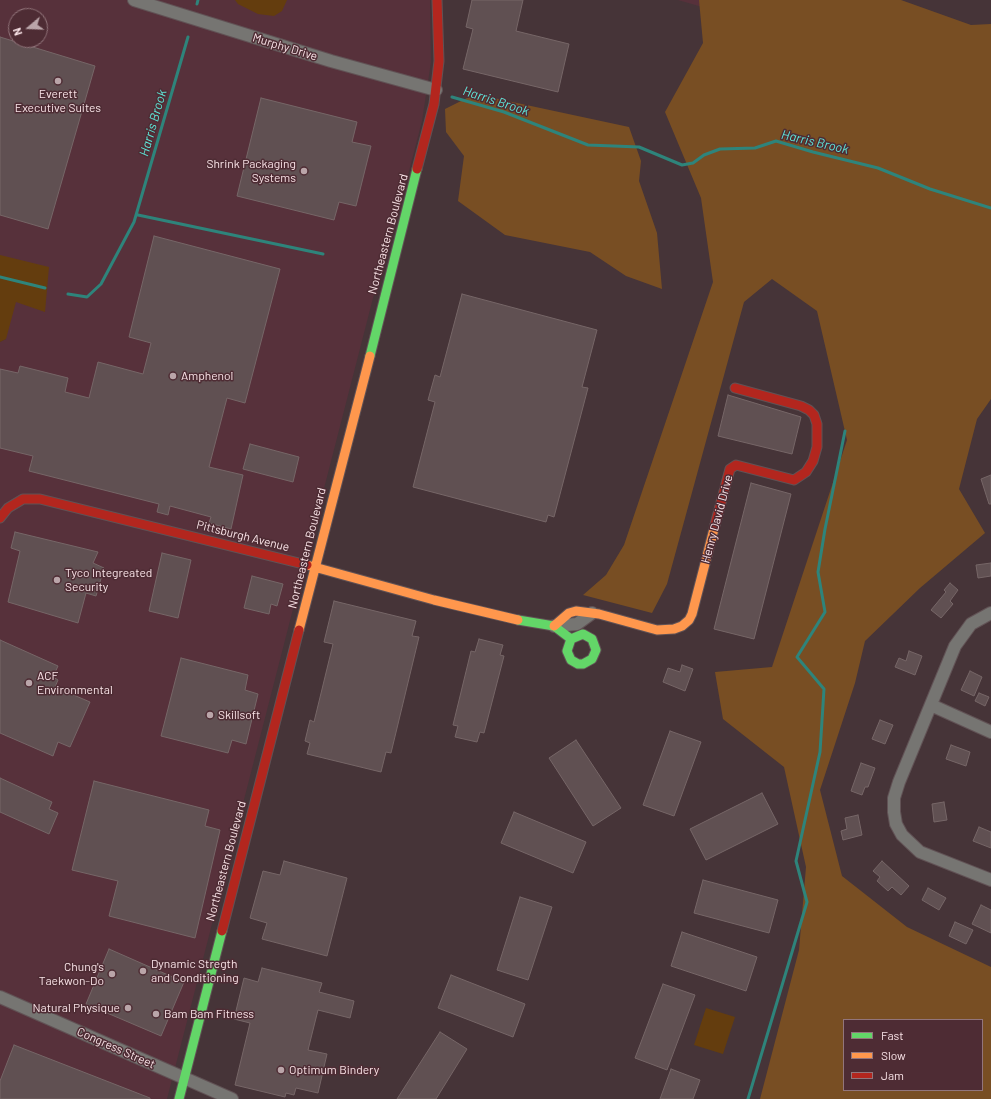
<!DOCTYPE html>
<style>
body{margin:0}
#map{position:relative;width:991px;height:1099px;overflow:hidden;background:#463438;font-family:Barlow,sans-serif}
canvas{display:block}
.legend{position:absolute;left:843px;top:1019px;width:140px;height:72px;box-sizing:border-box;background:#4e2c34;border:1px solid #92757b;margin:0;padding:5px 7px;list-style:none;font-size:12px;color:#f8e2e6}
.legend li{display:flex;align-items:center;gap:8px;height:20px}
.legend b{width:20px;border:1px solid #92757b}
.north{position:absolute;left:8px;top:8px;width:40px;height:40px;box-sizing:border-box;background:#4e2c34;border:1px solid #92757b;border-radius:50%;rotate:251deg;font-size:11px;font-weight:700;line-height:16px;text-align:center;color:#f8e2e6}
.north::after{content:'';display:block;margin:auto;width:14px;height:18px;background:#baa5a9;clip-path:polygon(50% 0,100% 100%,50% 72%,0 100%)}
</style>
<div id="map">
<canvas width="991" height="1099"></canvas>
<ul class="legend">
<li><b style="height:5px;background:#63d668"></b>Fast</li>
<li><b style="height:5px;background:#ff974d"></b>Slow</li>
<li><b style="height:5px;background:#b3261e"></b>Jam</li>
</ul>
<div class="north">N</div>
</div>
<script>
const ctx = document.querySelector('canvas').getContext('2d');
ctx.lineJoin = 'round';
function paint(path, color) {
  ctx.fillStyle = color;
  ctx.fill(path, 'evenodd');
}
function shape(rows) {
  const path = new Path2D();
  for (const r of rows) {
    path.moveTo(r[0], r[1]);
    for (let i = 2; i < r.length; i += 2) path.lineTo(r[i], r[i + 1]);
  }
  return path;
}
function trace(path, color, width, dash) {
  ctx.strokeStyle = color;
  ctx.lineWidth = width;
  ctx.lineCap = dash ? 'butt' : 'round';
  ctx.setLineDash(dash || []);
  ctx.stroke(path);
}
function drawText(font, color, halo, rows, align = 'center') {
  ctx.font = font + ' Barlow,sans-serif';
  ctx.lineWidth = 3;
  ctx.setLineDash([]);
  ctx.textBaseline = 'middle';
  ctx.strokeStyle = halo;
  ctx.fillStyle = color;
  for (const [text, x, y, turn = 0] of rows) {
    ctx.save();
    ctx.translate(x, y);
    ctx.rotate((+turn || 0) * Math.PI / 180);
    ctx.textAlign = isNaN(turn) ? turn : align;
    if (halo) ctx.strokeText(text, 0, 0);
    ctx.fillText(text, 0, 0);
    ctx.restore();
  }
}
paint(shape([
 [0,0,430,0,431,62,422,121,392,237,382,263,167,1099,0,1099,0,342,6,339,0,280],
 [16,16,40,16,40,40,16,40],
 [678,0,713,0,713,10]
]), '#57313b');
paint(shape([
 [235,0,287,0,282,11,274,16,258,14,238,4],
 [0,255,49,267,45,312,16,302,6,339,0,342],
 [706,1008,735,1017,723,1054,694,1045]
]), '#643d0e');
paint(shape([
 [699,0,901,0,971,25,991,24,991,399,977,419,959,489,985,533,920,588,865,641,855,683,820,790,842,876,907,927,991,967,991,1099,760,1099,799,950,806,867,784,767,723,719,715,672,772,667,847,440,817,311,772,279,744,302,667,584,652,613,583,595,606,575,624,545,713,282,701,198,665,112,703,43],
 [844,1020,982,1020,982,1090,844,1090],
 [475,94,629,127,641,161,639,181,657,233,662,289,626,276,590,252,505,235,458,201,464,156,446,132,445,109]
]), '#784e23');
trace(shape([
 [197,4,198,0],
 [452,97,504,112,588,145,639,147,682,165,693,163,704,155,720,149,755,148,776,141,813,152,878,168,930,189,991,208],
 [138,215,323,254],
 [0,277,45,288],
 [68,294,87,297,101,284,134,222,188,37],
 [748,1099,807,902,796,861,820,752,824,689,797,657,825,612,818,572,825,529,845,431]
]), '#2e847b', 3);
const building = shape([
 [472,0,523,0,516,31,569,44,558,92,463,69,473,29,466,27,472,0],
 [0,37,95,66,48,229,0,215,0,37],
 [261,98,357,122,352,142,371,146,356,206,339,202,334,220,237,196,261,98],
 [154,236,280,269,245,403,227,398,209,467,243,475,231,529,209,523,211,517,170,506,168,515,157,512,159,504,29,471,33,456,0,448,0,369,18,373,20,366,68,378,65,392,89,398,98,362,143,374,151,343,129,337,154,236],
 [462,294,597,330,582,387,588,388,554,517,548,515,546,522,413,487,435,402,428,400,435,375,440,377,462,294],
 [728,395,801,417,792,454,718,436,728,395],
 [250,444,299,457,293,482,243,469,250,444],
 [991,475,991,504,989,504,981,479,991,475],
 [751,483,791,494,754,639,714,629,751,483],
 [15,532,98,552,93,563,104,568,96,596,86,593,78,623,8,602,20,551,11,548,15,532],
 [162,553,191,560,178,618,149,611,162,553],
 [991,563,991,576,978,578,976,565,991,563],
 [252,576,283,584,277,606,271,604,269,614,244,608,252,576],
 [950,583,958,590,950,601,953,604,941,618,931,610,946,592,944,590,950,583],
 [334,601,416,621,412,636,419,637,391,753,386,752,381,772,307,754,310,743,305,741,310,720,314,722,333,644,324,642,334,601],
 [479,639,503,645,500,655,504,656,484,733,480,732,477,742,455,737,458,726,453,725,471,651,475,652,479,639],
 [0,640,58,666,53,677,58,680,55,687,90,702,70,747,58,742,53,756,0,733,0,640],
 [909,651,922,656,915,675,895,667,899,658,906,661,909,651],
 [181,658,248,675,245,690,258,694,246,744,232,740,228,753,161,736,181,658],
 [682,665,693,669,685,691,663,682,668,668,680,672,682,665],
 [970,671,982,677,974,696,961,690,970,671],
 [979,693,989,697,985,706,975,701,979,693],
 [880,720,893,725,885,744,872,739,880,720],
 [670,731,701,742,674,816,643,805,670,731],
 [576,740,621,808,593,826,549,758,576,740],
 [951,745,970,752,966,766,946,759,951,745],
 [861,763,875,768,868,787,865,787,862,795,851,791,861,763],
 [0,778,52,802,49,809,58,813,49,834,0,812,0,778],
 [94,781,209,810,205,826,220,830,195,938,109,916,118,881,72,870,94,781],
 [762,793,778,824,706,860,690,829,762,793],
 [944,802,947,820,934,822,932,804,944,802],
 [514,812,586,842,573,873,501,843,514,812],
 [858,815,862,835,843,840,841,831,847,829,845,818,858,815],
 [979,827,991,832,991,848,973,841,979,827],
 [284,861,347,878,327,956,262,939,267,923,250,918,263,871,280,875,284,861],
 [882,861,909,886,901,895,892,887,888,891,877,881,880,877,873,871,882,861],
 [703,880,778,900,769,933,694,913,703,880],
 [928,888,946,898,939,910,922,900,928,888],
 [520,897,552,907,528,980,497,970,520,897],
 [981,905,991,910,991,933,972,924,981,905],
 [955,922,973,930,966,944,949,936,955,922],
 [682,932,757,957,746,991,671,966,682,932],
 [109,949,184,982,161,1036,86,1004,109,949],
 [262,968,322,983,319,992,354,1001,350,1018,318,1010,308,1050,327,1054,318,1093,296,1088,294,1095,286,1093,285,1097,235,1085,250,1023,234,1019,244,978,258,982,262,968],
 [451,975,525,1004,513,1037,438,1008,451,975],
 [663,984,695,995,667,1070,635,1058,663,984],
 [440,1032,467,1049,436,1099,397,1099,440,1032],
 [14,1045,150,1098,150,1099,0,1099,0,1081,14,1045],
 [671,1069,700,1080,693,1099,660,1099,671,1069]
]);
paint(building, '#605052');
trace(building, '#766667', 1);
const street = shape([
 [134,0,331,61,436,90],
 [991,613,971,624,955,646,899,782,894,798,894,812,896,824,902,835,920,852,991,880],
 [554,626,577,624,592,613],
 [931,705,991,732],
 [0,997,232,1099]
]);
const fast = shape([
 [370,356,417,169],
 [518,620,554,626,571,639,567,651,571,660,578,664,583,664,592,659,596,650,592,639,583,634,571,639],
 [179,1099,222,931]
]);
const slow = shape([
 [307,565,434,600,518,620],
 [554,626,569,613,576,611,599,614,657,630,674,629,682,626,689,620,692,614,715,525],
 [299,630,370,356]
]);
const jam = shape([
 [417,169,434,104,439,61,437,0],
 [0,518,8,508,23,499,40,499,307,565],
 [715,525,730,469,736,465,794,480,806,472,813,461,817,447,817,424,814,415,809,410,801,406,735,388],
 [222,931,299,630]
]);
trace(street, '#615255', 14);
trace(fast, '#615255', 11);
trace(slow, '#615255', 11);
trace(jam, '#615255', 11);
trace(street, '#767572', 12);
trace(fast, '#63d668', 9);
trace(slow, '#ff974d', 9);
trace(jam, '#b3261e', 9);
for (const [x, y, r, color] of [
 [58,81,4,"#baa5a9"],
 [304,171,4,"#baa5a9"],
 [173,376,4,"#baa5a9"],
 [57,580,4,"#baa5a9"],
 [29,683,4,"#baa5a9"],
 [210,715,4,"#baa5a9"],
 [143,971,4,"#baa5a9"],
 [112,974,4,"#baa5a9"],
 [128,1008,4,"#baa5a9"],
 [156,1014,4,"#baa5a9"],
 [281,1070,4,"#baa5a9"]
]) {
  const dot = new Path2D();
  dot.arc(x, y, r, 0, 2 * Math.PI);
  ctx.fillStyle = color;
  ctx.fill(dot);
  trace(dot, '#4e2c34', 1.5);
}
drawText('12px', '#f8e2e6', '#4e2c34', [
 ["Murphy Drive",285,47,17],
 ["Northeastern Boulevard",388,234,-75],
 ["Henry David Drive",717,519,-75],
 ["Pittsburgh Avenue",243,536,14],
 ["Northeastern Boulevard",307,548,-76],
 ["Northeastern Boulevard",226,861,-75],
 ["Congress Street",116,1048,24]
]);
drawText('12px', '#f8e2e6', '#4e2c34', [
 ["Everett",58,94,"center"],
 ["Executive Suites",58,108,"center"],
 ["Shrink Packaging",296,164,"right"],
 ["Systems",296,178,"right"],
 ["Amphenol",181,376],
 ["Tyco Integreated",65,573],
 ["Security",65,587],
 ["ACF",37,676],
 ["Environmental",37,690],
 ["Skillsoft",218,715],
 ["Dynamic Stregth",151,964],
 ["and Conditioning",151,978],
 ["Chung's",104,967,"right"],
 ["Taekwon-Do",104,981,"right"],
 ["Natural Physique",120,1008,"right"],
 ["Bam Bam Fitness",164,1014],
 ["Optimum Bindery",289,1070]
], 'left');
drawText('italic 13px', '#5fe5d7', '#4e2c34', [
 ["Harris Brook",496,101,18],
 ["Harris Brook",153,123,-74],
 ["Harris Brook",815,142,13]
]);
</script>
